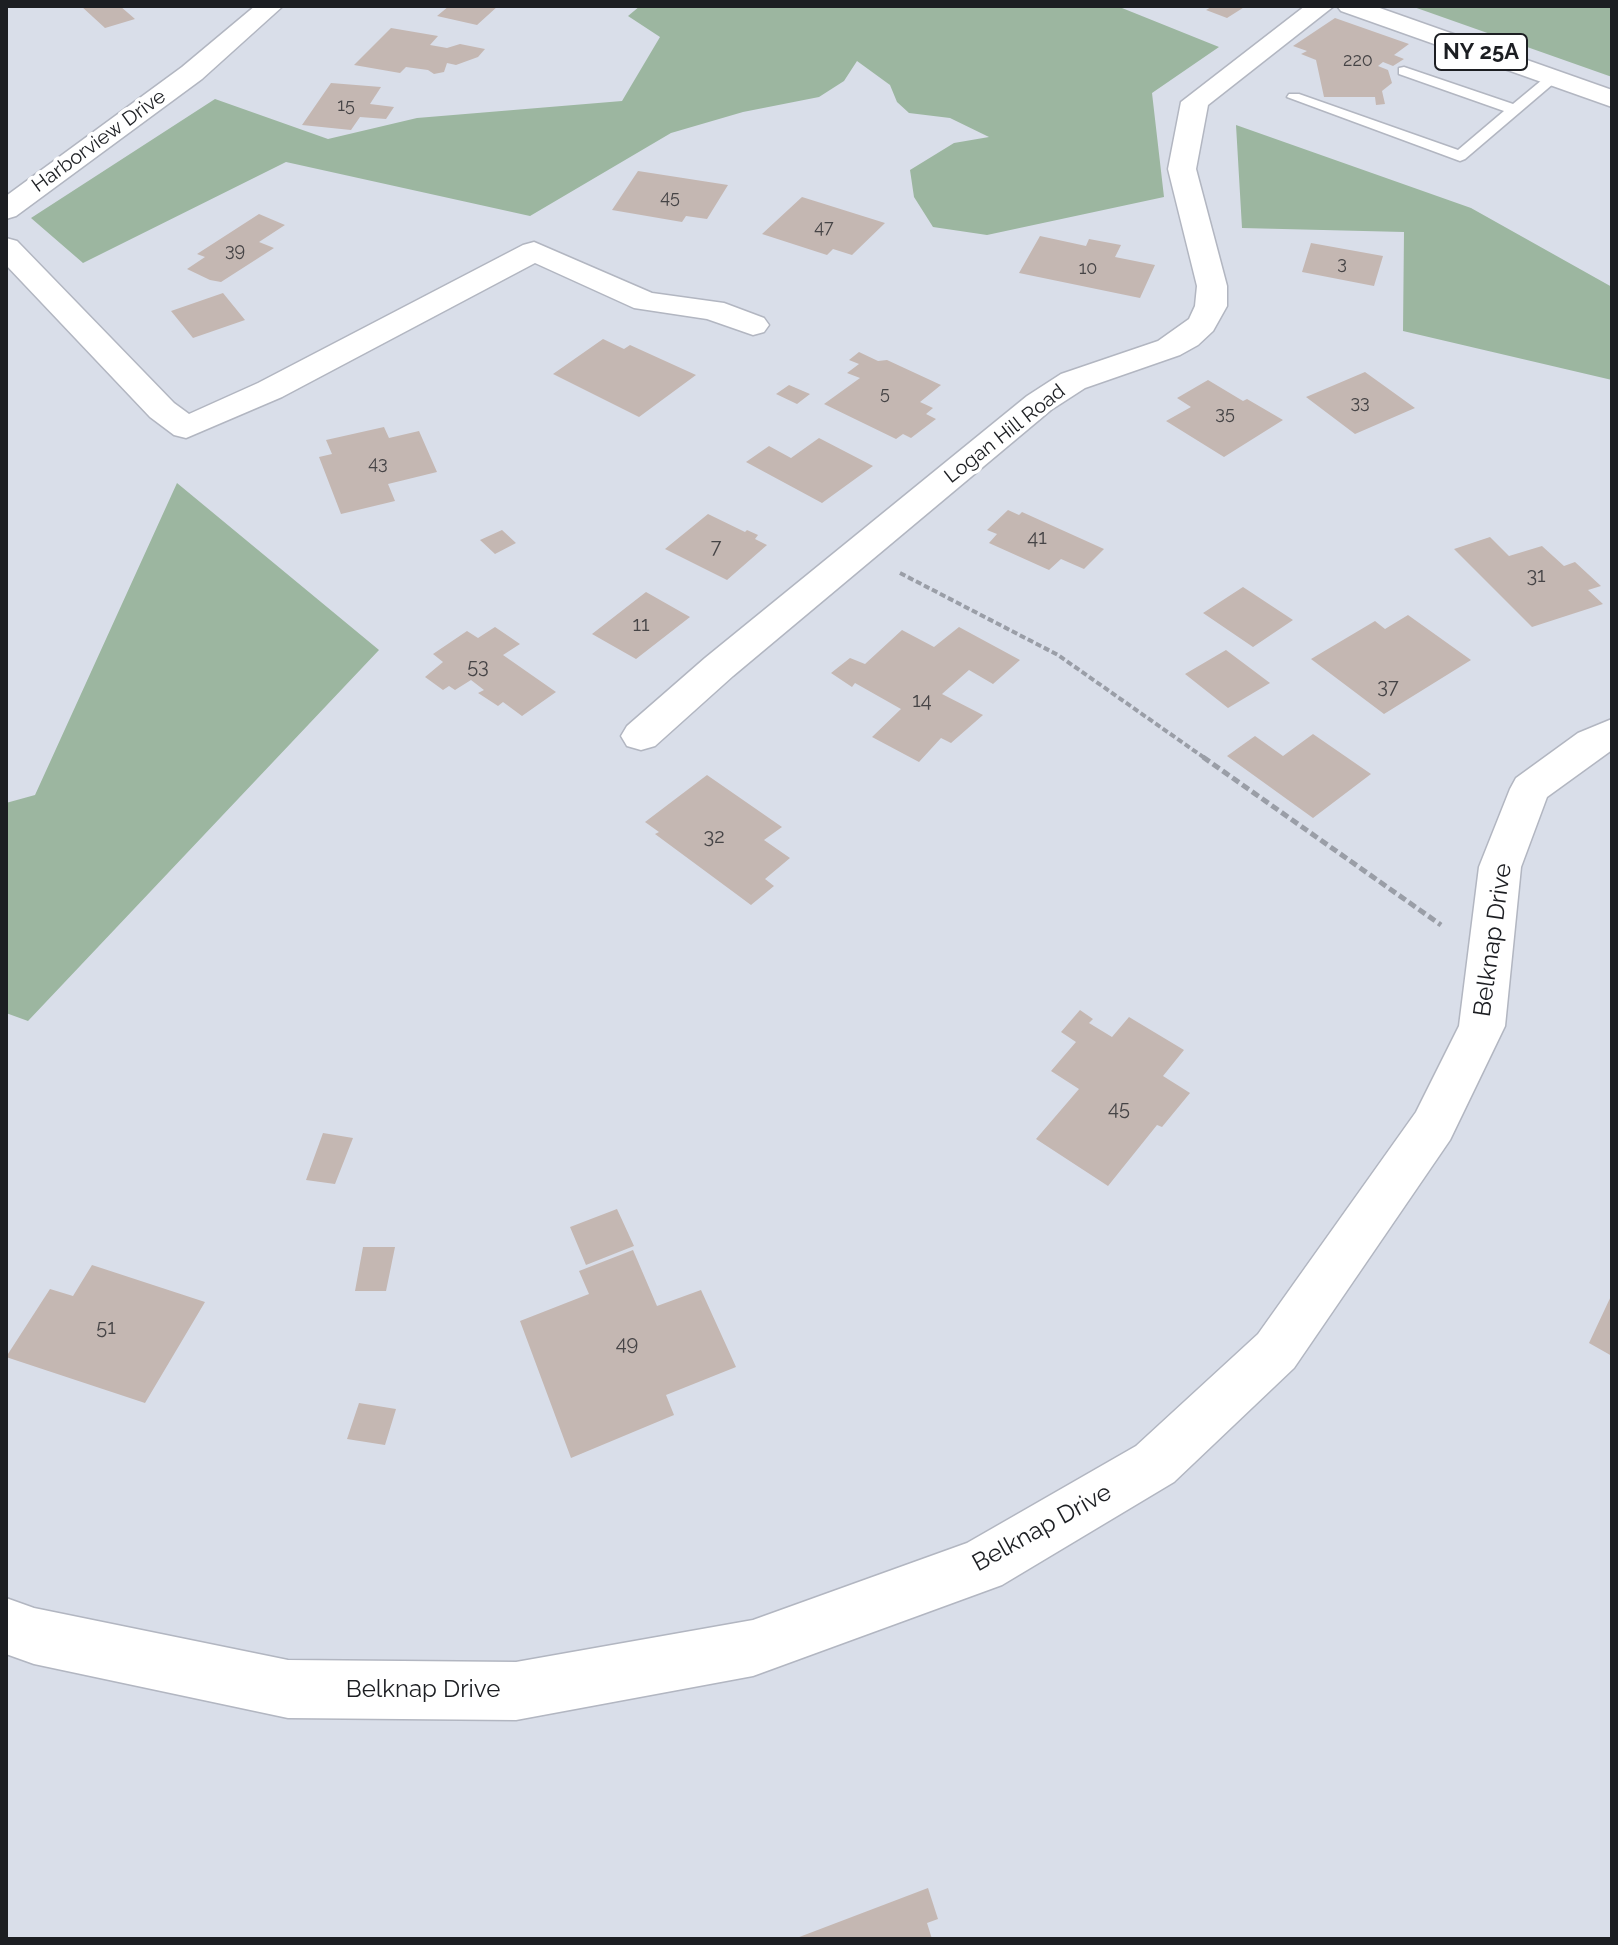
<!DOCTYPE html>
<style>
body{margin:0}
#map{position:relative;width:1618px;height:1945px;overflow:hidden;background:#d9dee9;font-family:Raleway,sans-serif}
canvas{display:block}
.frame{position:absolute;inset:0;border:8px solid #1c1e22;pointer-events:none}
</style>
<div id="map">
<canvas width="1618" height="1945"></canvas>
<div class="frame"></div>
</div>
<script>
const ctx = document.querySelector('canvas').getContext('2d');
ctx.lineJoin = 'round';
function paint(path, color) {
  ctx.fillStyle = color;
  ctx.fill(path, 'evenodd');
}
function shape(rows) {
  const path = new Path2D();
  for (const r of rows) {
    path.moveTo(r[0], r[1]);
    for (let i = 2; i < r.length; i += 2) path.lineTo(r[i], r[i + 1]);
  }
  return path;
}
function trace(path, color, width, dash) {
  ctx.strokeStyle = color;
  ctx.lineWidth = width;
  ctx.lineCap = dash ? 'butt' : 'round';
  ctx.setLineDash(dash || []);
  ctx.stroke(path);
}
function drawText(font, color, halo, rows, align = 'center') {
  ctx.font = font + ' Raleway,sans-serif';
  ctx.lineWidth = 7;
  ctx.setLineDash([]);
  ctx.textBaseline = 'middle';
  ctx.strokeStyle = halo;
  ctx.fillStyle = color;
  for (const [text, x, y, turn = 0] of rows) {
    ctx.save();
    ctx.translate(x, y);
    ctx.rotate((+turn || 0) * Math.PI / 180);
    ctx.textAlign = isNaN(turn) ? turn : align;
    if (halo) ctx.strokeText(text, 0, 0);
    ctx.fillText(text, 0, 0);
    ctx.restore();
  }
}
paint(shape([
 [640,6,1117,6,1219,47,1152,93,1164,197,987,235,933,227,914,197,910,170,954,143,989,137,950,118,909,113,897,102,890,85,857,61,844,81,819,97,743,112,671,133,530,216,286,162,83,263,31,218,215,99,328,139,417,118,622,101,660,37,628,16],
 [1411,6,1612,6,1612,77],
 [1236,125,1471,208,1612,287,1612,380,1403,331,1404,232,1242,228],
 [177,483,379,650,28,1021,6,1013,6,803,35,795]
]), '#9cb6a0');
paint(shape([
 [81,6,120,6,135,19,105,28],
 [449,6,498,6,477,25,437,16],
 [1213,6,1246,6,1227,18,1206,10],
 [1335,18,1409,44,1394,55,1404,59,1393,66,1383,62,1378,66,1388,70,1392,83,1382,91,1385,104,1376,105,1375,97,1324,97,1316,60,1301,54,1307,51,1293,46],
 [391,28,438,36,430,45,447,48,460,44,485,49,478,57,456,65,447,63,444,72,434,74,428,70,406,67,400,73,354,65],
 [331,83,381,87,370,104,394,107,386,119,360,117,351,130,302,125],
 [638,171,728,185,707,219,686,216,682,222,612,210],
 [802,197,885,223,852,255,833,249,827,255,762,234],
 [259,214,285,225,259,242,274,248,221,282,210,280,187,269,205,257,197,254],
 [1040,236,1086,246,1089,239,1121,245,1115,257,1155,265,1140,298,1019,273],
 [1311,243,1383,256,1374,286,1302,272],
 [223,293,245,320,193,338,171,311],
 [603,339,624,349,630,345,696,375,639,417,553,374],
 [859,352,878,361,887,360,941,385,920,402,933,408,926,414,936,419,911,438,903,434,896,439,824,404,860,378,847,373,859,364,849,360],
 [1365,372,1415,408,1355,434,1306,397],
 [1208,380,1243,401,1247,399,1283,420,1224,457,1166,421,1191,407,1177,398],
 [789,385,810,394,797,404,776,394],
 [384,427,389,438,419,431,437,472,388,484,395,501,341,514,319,457,332,454,326,440],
 [819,438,873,466,822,503,746,462,769,446,791,458],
 [1008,510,1019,515,1022,512,1104,549,1084,569,1061,559,1049,570,989,543,997,534,987,530],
 [708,514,745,532,747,530,758,535,755,539,767,545,727,580,665,549],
 [502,530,516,543,495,554,480,540],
 [1490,537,1509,556,1542,546,1564,566,1575,562,1601,586,1588,590,1603,604,1532,627,1454,549],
 [1243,587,1293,620,1253,647,1203,613],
 [646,592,690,617,636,659,592,634],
 [1408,615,1471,660,1384,714,1311,659,1375,621,1385,629],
 [495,627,520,644,503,655,556,692,522,716,503,702,498,706,478,693,484,690,471,680,455,690,449,686,443,690,425,677,443,662,433,654,467,631,478,638],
 [959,627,1020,660,993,684,969,670,942,694,983,715,951,743,941,738,919,762,872,737,901,709,855,683,852,687,831,673,850,658,865,664,902,630,934,647],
 [1226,650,1270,683,1228,708,1185,674],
 [1313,734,1371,774,1313,818,1227,756,1255,736,1283,756],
 [707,775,782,827,764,840,790,858,765,879,774,886,751,905,655,834,659,832,645,822],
 [1080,1010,1093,1019,1089,1023,1112,1037,1129,1017,1184,1050,1163,1076,1190,1093,1162,1127,1157,1125,1108,1186,1036,1139,1079,1089,1051,1071,1076,1042,1061,1032],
 [323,1133,353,1138,335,1184,306,1180],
 [617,1209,634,1246,586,1265,570,1227],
 [363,1247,395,1247,386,1291,355,1291],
 [633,1250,657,1306,701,1290,736,1367,666,1395,674,1415,571,1458,520,1321,589,1294,579,1271],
 [92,1265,205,1302,145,1403,6,1357,50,1289,73,1296],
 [1612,1294,1612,1356,1589,1343],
 [359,1403,396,1409,385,1445,347,1439],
 [928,1888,938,1919,927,1923,932,1939,794,1939]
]), '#c4b7b2');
const service = shape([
 [1404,67,1513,104,1548,75,1558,75,1560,78,1465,159,1460,161,1287,97,1289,94,1299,94,1458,150,1504,111,1399,74,1399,68,1404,67]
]);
const minor = shape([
 [255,6,283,6,202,79,16,216,6,219,6,196,182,67,255,6],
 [1305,6,1334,6,1208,105,1196,169,1227,286,1227,306,1213,331,1198,345,1180,355,1085,388,1051,410,733,676,655,746,641,750,627,746,621,736,627,726,705,658,1027,396,1061,374,1158,341,1189,319,1195,306,1197,286,1168,169,1181,102,1305,6],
 [6,238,17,241,174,403,189,414,258,383,523,245,534,242,652,293,724,303,764,318,769,325,764,332,753,335,707,319,634,308,535,263,282,397,186,438,174,435,150,417,6,265,6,238],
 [1612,719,1612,750,1547,797,1521,867,1505,1026,1450,1140,1294,1368,1174,1482,1002,1585,753,1676,516,1720,288,1718,34,1664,6,1654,6,1598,34,1608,288,1660,516,1662,753,1620,967,1543,1136,1446,1258,1334,1416,1112,1459,1026,1479,867,1510,789,1516,778,1578,733,1612,719]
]);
const primary = shape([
 [1337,6,1374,6,1612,90,1612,107,1341,11,1337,6]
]);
trace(service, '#b2b6c1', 3);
trace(minor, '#b2b6c1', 3);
trace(primary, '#b2b6c1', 3);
trace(shape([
 [900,573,1058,655,1206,759]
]), '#9a9ea7', 4, [6, 3]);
trace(shape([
 [1203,757,1441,925]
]), '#9a9ea7', 5, [8, 4]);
paint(service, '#fff');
paint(minor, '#fff');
paint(primary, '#fff');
drawText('18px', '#464446', null, [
 ["220",1358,61],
 ["15",346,106],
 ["45",670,198],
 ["47",824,228],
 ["39",235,251],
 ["3",1342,264],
 ["10",1088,269],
 ["5",885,394],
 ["33",1360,403],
 ["35",1225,414],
 ["43",378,464]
]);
drawText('20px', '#1c1e22', '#fff', [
 ["Harborview Drive",99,141,-36],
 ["Logan Hill Road",1005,434,-38]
]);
drawText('20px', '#464446', null, [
 ["41",1037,538],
 ["7",716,547],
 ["31",1536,576],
 ["11",641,625],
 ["53",478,667],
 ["37",1388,687],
 ["14",922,701],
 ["32",714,837],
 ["45",1119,1109],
 ["51",106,1328],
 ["49",627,1344]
]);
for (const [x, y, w] of [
 [1481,52,92]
]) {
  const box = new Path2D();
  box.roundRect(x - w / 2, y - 18, w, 36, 6);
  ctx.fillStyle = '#fff';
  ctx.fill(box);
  trace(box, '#1c1e22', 2);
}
drawText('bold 22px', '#1c1e22', null, [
 ["NY 25A",1481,52]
]);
drawText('24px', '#1c1e22', '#fff', [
 ["Belknap Drive",1493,940,-82],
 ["Belknap Drive",1042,1528,-29],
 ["Belknap Drive",423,1690]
]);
</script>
